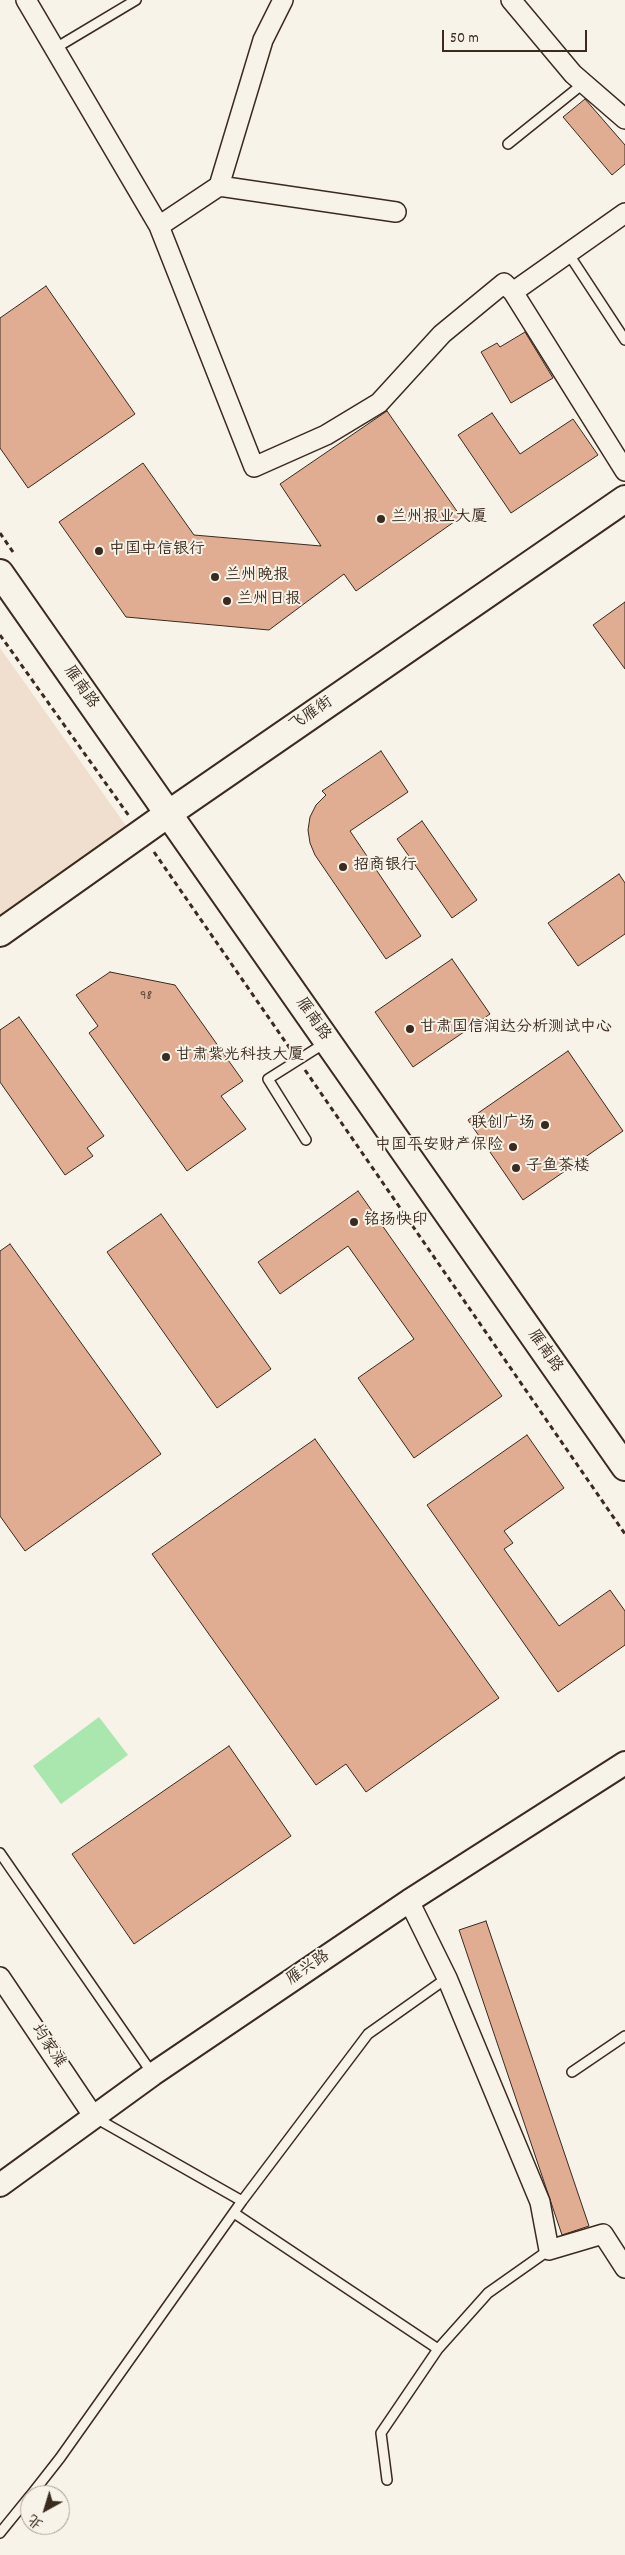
<!DOCTYPE html>
<meta charset="utf-8">
<style>
body{margin:0}
#map{position:relative;width:625px;height:2555px;overflow:hidden;background:#f7f3e8;font-family:Dekko,"LXGW WenKai TC",sans-serif}
canvas{display:block}
.north{position:absolute;left:20px;top:2485px;width:50px;height:50px;box-sizing:border-box;background:#f7f3e8;border:1px solid #aca397;border-radius:50%;rotate:219deg;font-size:14px;font-weight:700;line-height:20px;text-align:center;color:#3b2a1e}
.north::after{content:'';display:block;margin:auto;width:18px;height:22px;background:#3b2a1e;clip-path:polygon(50% 0,100% 100%,50% 72%,0 100%)}
.scale{position:absolute;left:442px;top:30px;width:145px;height:22px;box-sizing:border-box;border:2px solid #3b2a1e;border-top:0;padding-left:6px;font-size:15px;line-height:18px;white-space:nowrap;color:#3b2a1e;-webkit-text-stroke:4px #f7f3e8;paint-order:stroke}
</style>
<div id="map">
<canvas width="625" height="2555"></canvas>
<div class="north">北</div>
<div class="scale">50 m</div>
</div>
<script>
const ctx = document.querySelector('canvas').getContext('2d');
ctx.lineJoin = 'round';
function paint(path, color) {
  ctx.fillStyle = color;
  ctx.fill(path, 'evenodd');
}
function shape(rows) {
  const path = new Path2D();
  for (const r of rows) {
    path.moveTo(r[0], r[1]);
    for (let i = 2; i < r.length; i += 2) path.lineTo(r[i], r[i + 1]);
  }
  return path;
}
function trace(path, color, width, dash) {
  ctx.strokeStyle = color;
  ctx.lineWidth = width;
  ctx.lineCap = dash ? 'butt' : 'round';
  ctx.setLineDash(dash || []);
  ctx.stroke(path);
}
function drawText(font, color, halo, rows, align = 'center') {
  ctx.font = font + ' Dekko,"LXGW WenKai TC",sans-serif';
  ctx.lineWidth = 4;
  ctx.setLineDash([]);
  ctx.textBaseline = 'middle';
  ctx.strokeStyle = halo;
  ctx.fillStyle = color;
  for (const [text, x, y, turn = 0] of rows) {
    ctx.save();
    ctx.translate(x, y);
    ctx.rotate((+turn || 0) * Math.PI / 180);
    ctx.textAlign = isNaN(turn) ? turn : align;
    if (halo) ctx.strokeText(text, 0, 0);
    ctx.fillText(text, 0, 0);
    ctx.restore();
  }
}
paint(shape([
 [0,648,129,830,0,922]
]), '#f0dece');
paint(shape([
 [99,1717,128,1755,61,1804,33,1766]
]), '#aae7ae');
const building = shape([
 [585,99,625,145,625,164,612,175,563,117,585,99],
 [46,286,135,414,28,488,0,448,0,318,46,286],
 [525,332,553,378,511,403,481,352,497,343,500,347,525,332],
 [387,411,461,517,356,591,344,574,269,630,126,617,59,522,143,463,194,535,321,546,280,484,387,411],
 [492,413,520,454,573,419,598,455,511,513,458,435,492,413],
 [625,602,625,669,593,625,625,602],
 [381,751,408,792,350,831,421,936,386,959,315,855,310,843,308,830,310,817,316,805,326,795,322,791,381,751],
 [422,821,477,900,452,918,397,839,422,821],
 [619,874,625,883,625,934,578,966,548,923,619,874],
 [452,959,490,1014,413,1067,375,1012,452,959],
 [110,972,175,985,243,1081,221,1096,246,1129,187,1171,89,1033,98,1026,76,995,110,972],
 [19,1017,104,1136,87,1148,93,1156,65,1175,0,1082,0,1030,19,1017],
 [568,1051,623,1131,523,1200,468,1120,568,1051],
 [358,1191,502,1396,414,1458,358,1378,414,1339,348,1246,280,1294,258,1262,358,1191],
 [161,1214,271,1369,217,1408,107,1252,161,1214],
 [10,1244,161,1454,25,1551,0,1516,0,1251,10,1244],
 [527,1435,564,1488,504,1531,513,1543,504,1549,559,1626,610,1590,625,1611,625,1645,558,1692,427,1505,527,1435],
 [315,1439,499,1698,366,1792,346,1764,316,1785,152,1554,315,1439],
 [229,1746,291,1836,134,1944,72,1854,229,1746],
 [486,1921,589,2226,562,2235,459,1930,486,1921]
]);
paint(building, '#e0ad93');
trace(building, '#3b2a1e', 1);
const service = shape([
 [54,49,136,0],
 [508,144,584,83],
 [568,253,625,340],
 [306,1140,268,1079,325,1043],
 [0,1853,152,2073],
 [572,2072,625,2036],
 [242,2201,368,2034,447,1978],
 [234,2213,438,2349,488,2293,549,2250],
 [387,2480,381,2433,438,2349],
 [31,2495,60,2458,242,2201,94,2117],
 [0,2533,30,2496]
]);
const minor = shape([
 [26,0,159,226,254,467,326,435,379,403,442,334,504,283,513,292,625,471],
 [511,0,573,74,625,119],
 [219,186,263,40,283,0],
 [159,226,219,186,396,212],
 [513,292,625,213],
 [409,1901,447,1978,540,2202,549,2250,603,2234,625,2268],
 [0,1977,94,2117]
]);
const tertiary = shape([
 [0,2185,153,2074,409,1901,625,1763]
]);
const secondary = shape([
 [0,573,625,1467],
 [0,933,168,814,625,499]
]);
trace(service, '#3b2a1e', 12);
trace(minor, '#3b2a1e', 22);
trace(tertiary, '#3b2a1e', 26);
trace(secondary, '#3b2a1e', 30);
trace(shape([
 [0,533,15,555],
 [0,635,129,816],
 [154,852,291,1050],
 [305,1070,625,1534]
]), '#3b2a1e', 3, [5, 4]);
trace(service, '#f7f3e8', 9);
trace(minor, '#f7f3e8', 19);
trace(tertiary, '#f7f3e8', 22);
trace(secondary, '#f7f3e8', 26);
for (const [x, y, r, color] of [
 [381,519,5,"#3b2a1e"],
 [99,551,5,"#3b2a1e"],
 [215,577,5,"#3b2a1e"],
 [227,601,5,"#3b2a1e"],
 [343,867,5,"#3b2a1e"],
 [410,1029,5,"#3b2a1e"],
 [166,1057,5,"#3b2a1e"],
 [545,1125,5,"#3b2a1e"],
 [513,1147,5,"#3b2a1e"],
 [516,1168,5,"#3b2a1e"],
 [354,1222,5,"#3b2a1e"]
]) {
  const dot = new Path2D();
  dot.arc(x, y, r, 0, 2 * Math.PI);
  ctx.fillStyle = color;
  ctx.fill(dot);
  trace(dot, '#f7f3e8', 2);
}
drawText('14px', '#644b3b', null, [
 ["98",146,997]
]);
drawText('16px', '#3b2a1e', '#f7f3e8', [
 ["兰州报业大厦",391,519],
 ["中国中信银行",109,551],
 ["兰州晚报",225,577],
 ["兰州日报",237,601],
 ["招商银行",353,867],
 ["甘肃国信润达分析测试中心",420,1029],
 ["甘肃紫光科技大厦",176,1057],
 ["联创广场",535,1125,"right"],
 ["中国平安财产保险",503,1147,"right"],
 ["子鱼茶楼",526,1168],
 ["铭扬快印",364,1222]
], 'left');
drawText('16px', '#3b2a1e', '#f7f3e8', [
 ["雁南路",80,688,55],
 ["飞雁街",312,715,-34],
 ["雁南路",312,1020,55],
 ["雁南路",544,1352,55],
 ["雁兴路",309,1969,-34],
 ["均家滩",47,2047,56]
]);
</script>
